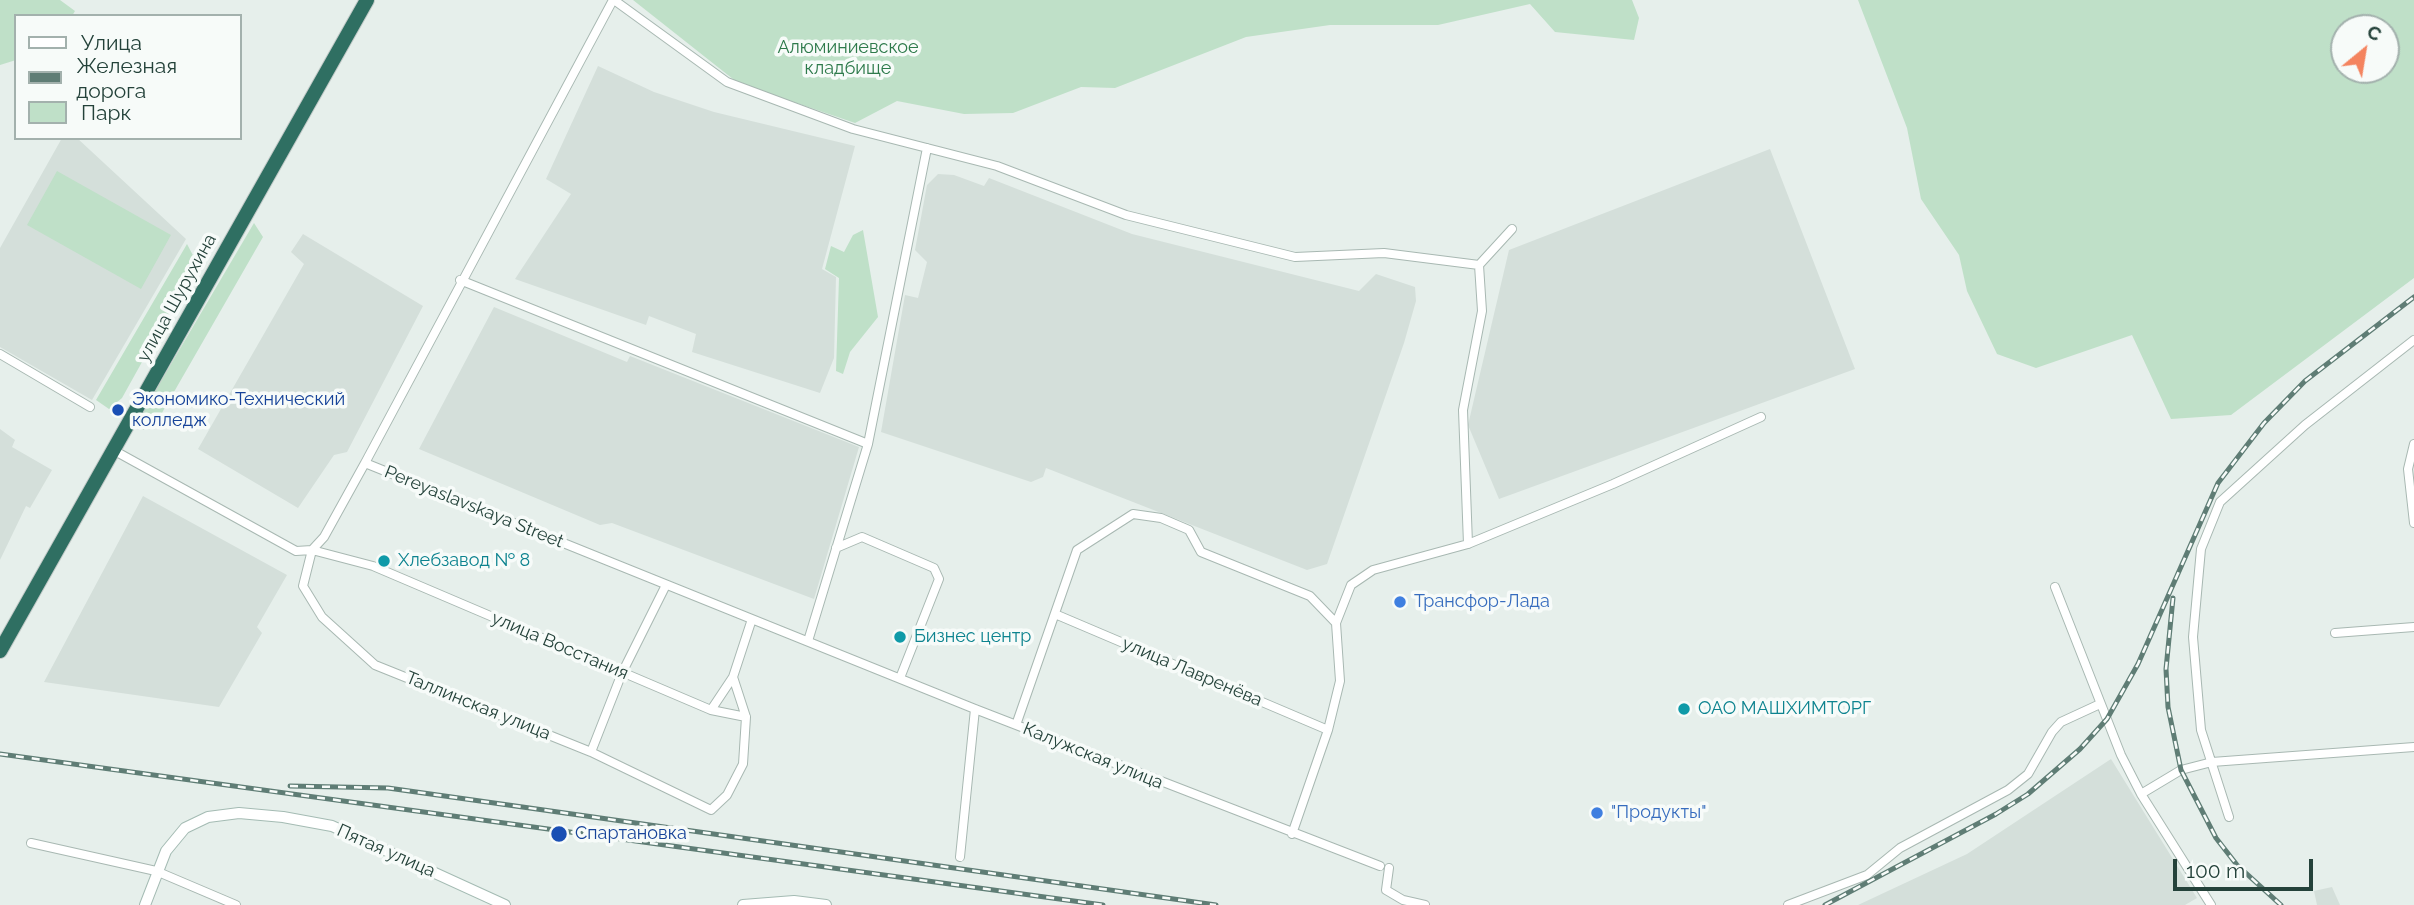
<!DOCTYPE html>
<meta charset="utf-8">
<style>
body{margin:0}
#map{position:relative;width:2414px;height:905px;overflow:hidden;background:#e6efeb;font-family:Raleway,sans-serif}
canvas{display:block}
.legend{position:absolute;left:14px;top:14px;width:228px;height:126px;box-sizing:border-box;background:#f7fbf9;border:2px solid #a3b1ad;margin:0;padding:9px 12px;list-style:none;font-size:21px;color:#24423a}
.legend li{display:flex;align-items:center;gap:14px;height:35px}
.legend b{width:35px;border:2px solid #a3b1ad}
.north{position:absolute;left:2330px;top:14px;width:70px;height:70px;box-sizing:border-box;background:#f7fbf9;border:2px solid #a3b1ad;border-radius:50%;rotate:30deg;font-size:19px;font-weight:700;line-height:28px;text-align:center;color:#24423a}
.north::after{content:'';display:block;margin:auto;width:24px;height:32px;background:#f4845f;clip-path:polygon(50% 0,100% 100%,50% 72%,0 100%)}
.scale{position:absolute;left:2173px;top:859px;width:140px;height:32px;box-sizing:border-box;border:4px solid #24423a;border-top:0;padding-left:9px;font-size:21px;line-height:24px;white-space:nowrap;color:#24423a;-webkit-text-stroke:5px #f7fbf9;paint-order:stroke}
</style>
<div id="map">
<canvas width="2414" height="905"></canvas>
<ul class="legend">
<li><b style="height:9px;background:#fff"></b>Улица</li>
<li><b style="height:9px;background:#5f7d75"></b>Железная дорога</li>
<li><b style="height:19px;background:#bfe0c8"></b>Парк</li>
</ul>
<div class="north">С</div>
<div class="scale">100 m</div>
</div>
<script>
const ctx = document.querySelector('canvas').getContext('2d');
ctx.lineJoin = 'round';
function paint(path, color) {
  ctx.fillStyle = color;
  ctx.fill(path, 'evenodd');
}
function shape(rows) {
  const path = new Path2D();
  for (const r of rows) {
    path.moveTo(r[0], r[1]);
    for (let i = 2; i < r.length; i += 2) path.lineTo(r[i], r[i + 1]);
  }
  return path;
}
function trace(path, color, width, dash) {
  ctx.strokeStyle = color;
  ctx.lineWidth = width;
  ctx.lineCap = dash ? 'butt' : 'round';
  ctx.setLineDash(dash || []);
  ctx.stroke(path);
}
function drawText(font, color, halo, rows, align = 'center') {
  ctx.font = font + ' Raleway,sans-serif';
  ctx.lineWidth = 7;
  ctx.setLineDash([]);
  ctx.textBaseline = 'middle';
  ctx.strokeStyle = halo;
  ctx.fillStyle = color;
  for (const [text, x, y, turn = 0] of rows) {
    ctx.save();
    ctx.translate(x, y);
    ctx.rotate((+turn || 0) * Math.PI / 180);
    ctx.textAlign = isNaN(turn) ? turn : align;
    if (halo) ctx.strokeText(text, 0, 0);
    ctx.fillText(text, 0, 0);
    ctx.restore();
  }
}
paint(shape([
 [598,66,654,92,714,112,855,146,822,269,836,277,834,358,820,393,692,352,696,334,649,316,646,325,515,279,571,194,546,179],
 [62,138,77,138,186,239,92,400,0,347,0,248],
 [1770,149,1855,369,1499,499,1468,425,1509,250],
 [938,174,954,175,984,186,989,178,1132,234,1359,291,1376,274,1415,287,1416,301,1404,343,1327,564,1307,570,1046,468,1043,477,1031,482,881,432,905,295,918,298,927,262,915,250,927,185],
 [303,234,423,306,347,452,334,455,298,508,198,449,304,264,291,252],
 [494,307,627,362,630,356,859,447,814,599,612,523,600,525,419,449],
 [0,429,15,440,12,447,52,470,30,508,26,506,0,560],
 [143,496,287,575,257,627,262,633,219,707,44,682],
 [2111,759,2197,898,2185,905,1858,905,1967,854],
 [2332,887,2340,905,2317,905,2314,891]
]), '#d4dfda');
paint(shape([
 [0,0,60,0,75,11,72,16,16,16,16,60,0,65],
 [633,0,1632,0,1639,18,1634,40,1555,32,1530,4,1438,25,1330,25,1246,37,1115,88,1081,87,1013,113,964,114,897,101,855,123,738,83],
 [1858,0,2414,0,2414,278,2231,415,2171,419,2132,335,2036,368,1997,354,1967,291,1959,255,1921,199,1907,128],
 [2344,28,2386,28,2386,70,2344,70],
 [57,171,171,235,141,289,27,225],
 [254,223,263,237,159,418,143,430,141,415],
 [863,230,878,317,850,352,843,374,836,371,839,278,825,269,831,246,844,252,853,235],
 [187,244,197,263,122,398,109,409,96,400]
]), '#bfe0c8');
const street = shape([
 [614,0,727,82,853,129,997,166,1126,215,1295,257,1384,253,1479,265],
 [460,280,868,444],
 [0,354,90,407],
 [2414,444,2408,469,2414,523],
 [115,451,296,551,312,550,324,537,365,463,975,709,1380,866],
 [365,463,613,0],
 [1468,544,1463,410,1482,311,1479,265,1512,229],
 [836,548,862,537,934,568,939,579,900,678],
 [2055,587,2121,755,2141,794,2211,905],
 [1055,614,1328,730],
 [2335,633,2414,627],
 [808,641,868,444,927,148],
 [733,677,746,717,743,764,727,795,711,810,591,752,375,665,322,617,303,586,312,550,373,566,711,710,733,677,752,619],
 [711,710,746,717],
 [1016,725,1077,550,1133,514,1161,518,1189,530,1201,552,1310,596,1336,623],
 [591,752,622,673,666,585],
 [2141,794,2181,770,2212,762,2414,747],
 [2229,817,2201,730,2193,637,2201,549,2220,502,2305,425,2414,340],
 [1292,834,1328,730,1340,681,1336,623,1351,585,1373,570,1468,544,1613,484,1761,417],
 [31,843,156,871,236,905],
 [960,857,975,709],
 [1389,868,1386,890,1403,900,1425,905],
 [1788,905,1867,875,1900,848,2008,790,2028,774,2052,732,2061,722,2100,704]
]);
const secondary = shape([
 [145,905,166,851,185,828,208,817,239,813,283,817,332,826,505,905],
 [743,905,794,901,826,905]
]);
const highway = shape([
 [0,651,367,0]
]);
trace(street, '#a8b8b2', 10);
trace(secondary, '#a4bbb3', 12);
trace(highway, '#c2cac8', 16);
trace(street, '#fff', 8);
trace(secondary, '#fff', 10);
trace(highway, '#2f6f62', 14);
const rail = shape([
 [2173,598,2166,669,2168,707,2181,770,2216,838,2237,865,2281,905],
 [0,754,1103,905],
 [290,786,388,788,1216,905],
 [1825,905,1996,814,2028,794,2080,749,2107,719,2138,664,2218,483,2264,423,2305,381,2414,297]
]);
trace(rail, '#5f7d75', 5);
trace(rail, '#f7fbf9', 2.5, [8]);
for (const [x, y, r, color] of [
 [118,410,7,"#1a4fb4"],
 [384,561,7,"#0f9aa8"],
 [1400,602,7,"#3f7fe0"],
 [900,637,7,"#0f9aa8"],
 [1684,709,7,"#0f9aa8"],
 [1597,813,7,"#3f7fe0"],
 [559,834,9,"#1a4fb4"]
]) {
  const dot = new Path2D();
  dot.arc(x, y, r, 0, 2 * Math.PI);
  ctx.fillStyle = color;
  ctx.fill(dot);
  trace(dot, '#f7fbf9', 2.5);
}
drawText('18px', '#2d7a4b', '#f7fbf9', [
 ["Алюминиевское",848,48],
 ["кладбище",848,69]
]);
drawText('18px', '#24423a', '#f7fbf9', [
 ["улица Шурухина",177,298,-61],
 ["Pereyaslavskaya Street",474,507,22],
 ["улица Восстания",560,646,23],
 ["улица Лавренёва",1192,672,23],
 ["Таллинская улица",478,706,22],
 ["Калужская улица",1093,756,22],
 ["Пятая улица",386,851,24]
]);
drawText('18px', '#164399', '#f7fbf9', [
 ["Экономико-Технический",132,400],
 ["колледж",132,421],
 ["Спартановка",575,834]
], 'left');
drawText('18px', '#0d838f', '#f7fbf9', [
 ["Хлебзавод № 8",398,561],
 ["Бизнес центр",914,637],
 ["ОАО МАШХИМТОРГ",1698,709]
], 'left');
drawText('18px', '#366cbe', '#f7fbf9', [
 ["Трансфор-Лада",1414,602],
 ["\"Продукты\"",1611,813]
], 'left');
</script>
